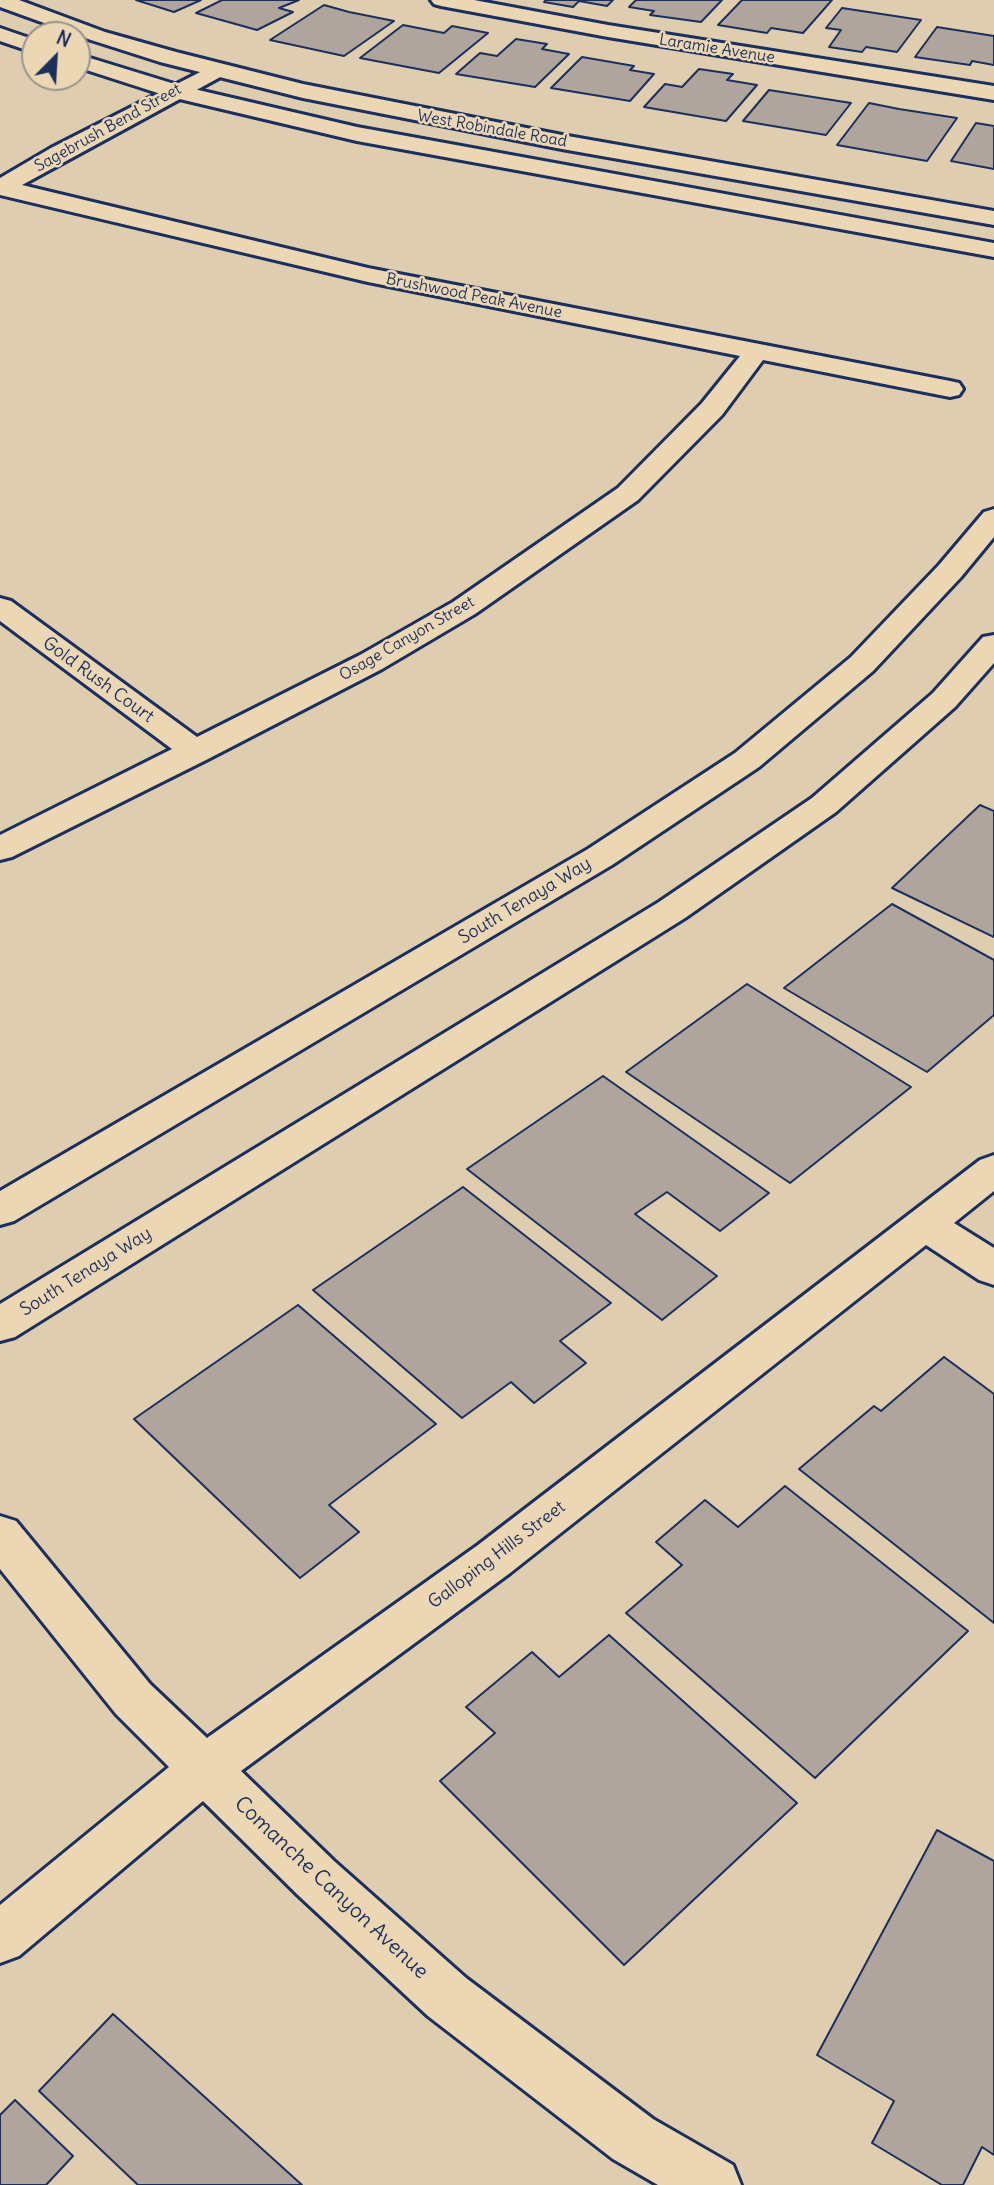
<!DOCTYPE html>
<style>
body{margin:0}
#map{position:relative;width:994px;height:2185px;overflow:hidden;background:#dfcdb0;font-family:Delius,sans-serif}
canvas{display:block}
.north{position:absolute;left:21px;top:21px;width:70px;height:70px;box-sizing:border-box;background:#ecd7b5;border:2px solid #989492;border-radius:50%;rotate:24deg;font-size:19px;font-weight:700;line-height:28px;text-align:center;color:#1b2f5e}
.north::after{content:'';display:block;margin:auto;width:24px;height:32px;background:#1b2f5e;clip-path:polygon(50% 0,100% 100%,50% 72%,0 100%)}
</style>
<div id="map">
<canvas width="994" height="2185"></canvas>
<div class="north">N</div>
</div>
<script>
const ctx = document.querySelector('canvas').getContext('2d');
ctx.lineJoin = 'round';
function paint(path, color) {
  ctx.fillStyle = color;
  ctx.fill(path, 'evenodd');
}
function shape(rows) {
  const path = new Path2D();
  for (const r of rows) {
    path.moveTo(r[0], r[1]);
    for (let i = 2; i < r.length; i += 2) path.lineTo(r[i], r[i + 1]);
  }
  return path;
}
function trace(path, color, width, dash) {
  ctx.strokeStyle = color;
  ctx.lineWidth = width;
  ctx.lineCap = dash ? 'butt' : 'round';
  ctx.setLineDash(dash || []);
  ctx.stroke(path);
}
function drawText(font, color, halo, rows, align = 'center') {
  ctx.font = font + ' Delius,sans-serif';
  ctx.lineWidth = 5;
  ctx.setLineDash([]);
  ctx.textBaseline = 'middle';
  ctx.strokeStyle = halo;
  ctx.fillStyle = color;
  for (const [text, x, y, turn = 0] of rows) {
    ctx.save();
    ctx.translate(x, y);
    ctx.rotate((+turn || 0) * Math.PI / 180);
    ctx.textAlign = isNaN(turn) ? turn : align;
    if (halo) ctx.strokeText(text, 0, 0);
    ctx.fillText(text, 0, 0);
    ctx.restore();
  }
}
const building = shape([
 [136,0,201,0,174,12,136,0],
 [222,0,299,0,279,8,293,12,257,30,196,13,222,0],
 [546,0,613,0,607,6,579,1,573,7,544,2,546,0],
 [636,0,722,0,701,22,650,15,654,11,629,7,636,0],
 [742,0,832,0,803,33,771,28,767,33,718,25,742,0],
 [324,5,349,12,394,21,344,56,270,40,324,5],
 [842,8,921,20,897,52,866,47,862,52,829,47,841,30,826,28,842,8],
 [403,25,444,33,452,26,488,33,439,73,360,58,403,25],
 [937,27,994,36,994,65,972,61,970,65,915,57,937,27],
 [516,39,547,44,542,49,569,54,535,87,456,74,480,53,497,56,516,39],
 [582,57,634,66,630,70,654,74,630,101,551,88,582,57],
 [699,69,733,74,727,80,757,85,726,121,644,107,665,84,682,87,699,69],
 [769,90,851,103,826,135,743,121,769,90],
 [869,103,899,109,957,118,927,161,837,145,869,103],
 [976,123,994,126,994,169,951,161,976,123],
 [980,805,994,811,994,937,892,888,980,805],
 [892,904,994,960,994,1015,927,1072,784,988,892,904],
 [747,984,911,1087,790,1183,626,1072,747,984],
 [603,1076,769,1193,720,1231,667,1192,635,1214,717,1276,662,1320,467,1169,603,1076],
 [463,1187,611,1303,560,1341,586,1363,534,1403,511,1382,462,1418,313,1290,463,1187],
 [298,1305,436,1424,329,1505,359,1532,300,1578,134,1419,298,1305],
 [944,1357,994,1394,994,1623,799,1469,874,1406,881,1411,944,1357],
 [785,1486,968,1631,815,1778,626,1613,682,1565,656,1542,705,1500,738,1527,785,1486],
 [609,1635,797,1803,624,1965,440,1781,495,1733,466,1707,532,1652,559,1677,609,1635],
 [937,1830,994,1861,994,2155,982,2147,963,2185,942,2185,872,2143,894,2101,817,2055,937,1830],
 [113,2014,302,2185,138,2185,39,2091,113,2014],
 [15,2100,73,2156,46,2185,0,2185,0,2115,15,2100]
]);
paint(building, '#afa59c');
trace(building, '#1b2f5e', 2);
const street = shape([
 [431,0,474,0,608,25,994,86,994,100,608,37,441,6,434,4,431,0],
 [216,64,224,65,227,70,224,75,22,185,368,268,950,381,959,383,963,389,959,395,950,397,763,360,722,415,638,500,475,614,382,669,208,759,12,857,0,860,0,835,172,749,0,621,0,598,11,601,197,737,360,655,453,602,618,488,702,403,740,356,368,282,0,195,0,178,51,148,216,64],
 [994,1155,994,1191,954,1223,994,1248,994,1285,979,1280,926,1245,510,1573,241,1771,334,1861,466,1978,653,2119,733,2165,741,2185,658,2185,613,2159,428,2016,298,1895,203,1801,19,1956,0,1963,0,1905,169,1767,116,1714,0,1569,0,1516,16,1521,150,1684,207,1738,478,1545,980,1160,994,1155]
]);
const secondary = shape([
 [0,0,19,0,105,32,176,52,303,84,562,135,994,211,994,225,562,149,303,98,160,62,91,40,0,7,0,0],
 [0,28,35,40,35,53,0,41,0,28],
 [77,54,181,86,357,127,994,243,994,257,357,141,167,96,77,67,77,54],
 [994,509,994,537,961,577,873,671,759,767,612,865,14,1221,0,1225,0,1191,588,849,735,753,851,657,939,565,984,512,994,509],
 [994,635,994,663,955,707,836,812,685,918,15,1337,0,1341,0,1304,659,902,812,798,933,693,983,637,994,635]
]);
trace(street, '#1b2f5e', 6);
trace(secondary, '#1b2f5e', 6);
paint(street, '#ecd7b5');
paint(secondary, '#ecd7b5');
drawText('16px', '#1b2f5e', '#ecd7b5', [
 ["Laramie Avenue",717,49,9],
 ["Sagebrush Bend Street",108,128,-29],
 ["West Robindale Road",492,129,10],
 ["Brushwood Peak Avenue",474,296,11],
 ["Osage Canyon Street",407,639,-30]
]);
drawText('18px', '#1b2f5e', '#ecd7b5', [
 ["Gold Rush Court",98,680,36],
 ["South Tenaya Way",525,901,-31],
 ["South Tenaya Way",86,1272,-32],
 ["Galloping Hills Street",497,1555,-37]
]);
drawText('21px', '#1b2f5e', '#ecd7b5', [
 ["Comanche Canyon Avenue",331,1888,43]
]);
</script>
